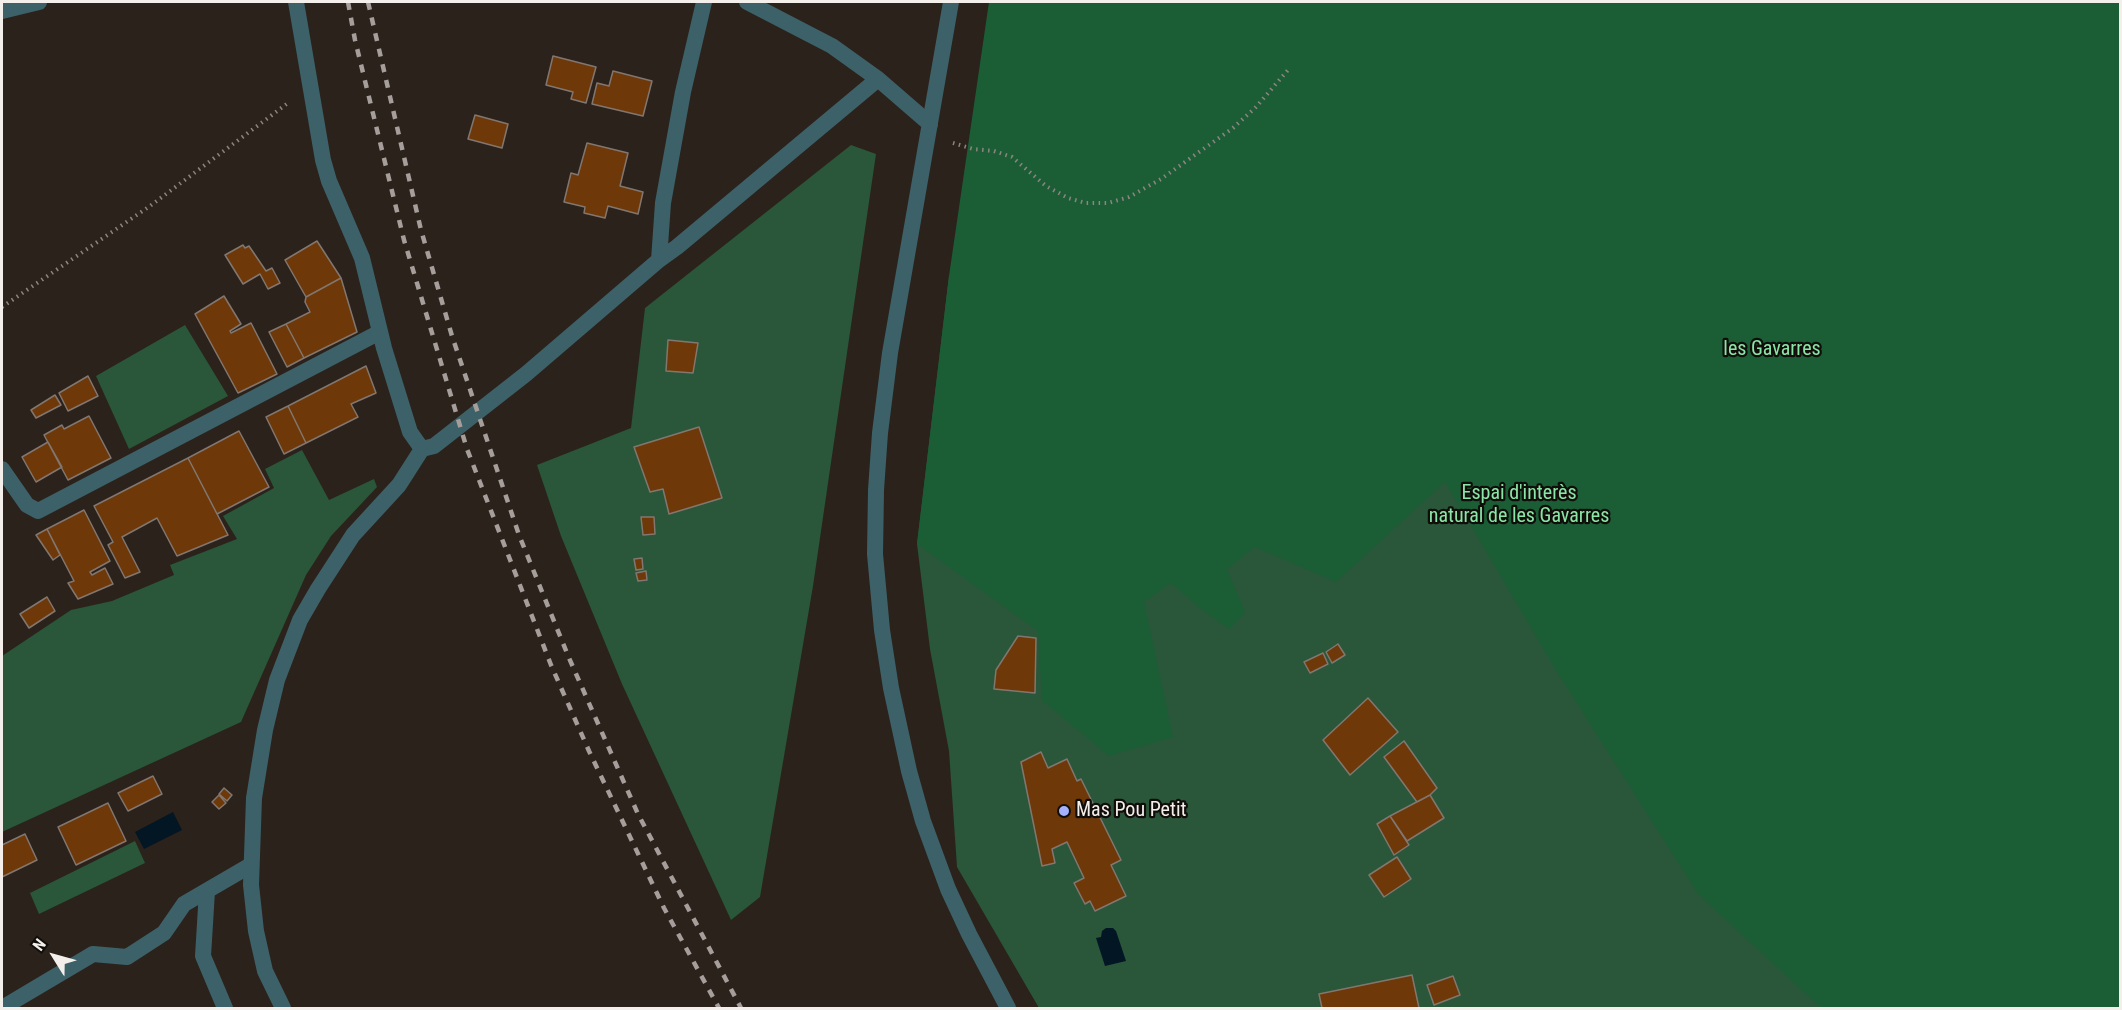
<!DOCTYPE html>
<meta charset="utf-8">
<style>
body{margin:0}
#map{position:relative;width:2122px;height:1010px;overflow:hidden;background:#2b221c;font-family:"Roboto Condensed",sans-serif}
canvas{display:block}
.frame{position:absolute;inset:0;border:3px solid #f5efeb;pointer-events:none}
.north{position:absolute;left:24px;top:926px;width:60px;height:60px;-webkit-text-stroke:4px #100d0a;paint-order:stroke;rotate:307deg;font-size:16px;font-weight:700;line-height:24px;text-align:center;color:#f5efeb}
.north::after{content:'';display:block;margin:auto;width:21px;height:27px;background:#f5efeb;clip-path:polygon(50% 0,100% 100%,50% 72%,0 100%)}
</style>
<div id="map">
<canvas width="2122" height="1010"></canvas>
<div class="frame"></div>
<div class="north">N</div>
</div>
<script>
const ctx = document.querySelector('canvas').getContext('2d');
ctx.lineJoin = 'round';
function paint(path, color) {
  ctx.fillStyle = color;
  ctx.fill(path, 'evenodd');
}
function shape(rows) {
  const path = new Path2D();
  for (const r of rows) {
    path.moveTo(r[0], r[1]);
    for (let i = 2; i < r.length; i += 2) path.lineTo(r[i], r[i + 1]);
  }
  return path;
}
function trace(path, color, width, dash) {
  ctx.strokeStyle = color;
  ctx.lineWidth = width;
  ctx.lineCap = dash ? 'butt' : 'round';
  ctx.setLineDash(dash || []);
  ctx.stroke(path);
}
function drawText(font, color, halo, rows, align = 'center') {
  ctx.font = font + ' "Roboto Condensed",sans-serif';
  ctx.lineWidth = 4.5;
  ctx.setLineDash([]);
  ctx.textBaseline = 'middle';
  ctx.strokeStyle = halo;
  ctx.fillStyle = color;
  for (const [text, x, y, turn = 0] of rows) {
    ctx.save();
    ctx.translate(x, y);
    ctx.rotate((+turn || 0) * Math.PI / 180);
    ctx.textAlign = isNaN(turn) ? turn : align;
    if (halo) ctx.strokeText(text, 0, 0);
    ctx.fillText(text, 0, 0);
    ctx.restore();
  }
}
paint(shape([
 [2120,2,2120,1008,1039,1008,957,867,949,751,930,649,917,544,949,276],
 [851,145,876,154,813,586,760,897,731,920,622,684,561,536,537,465,631,428,645,308],
 [185,325,228,396,129,449,96,376],
 [302,450,329,500,374,479,377,487,331,536,306,575,241,722,2,832,2,656,71,610,112,601,174,575,170,565,237,539,223,516,274,488,265,469],
 [135,841,145,863,39,914,30,893]
]), '#2a5639');
paint(shape([
 [989,2,2120,2,2120,1008,1821,1008,1698,894,1554,667,1445,482,1336,582,1255,547,1227,569,1245,612,1229,629,1201,609,1171,583,1144,602,1173,737,1109,756,1042,700,1038,631,917,544,949,276]
]), '#1b5e36');
paint(shape([
 [173,812,182,830,144,849,135,832],
 [1106,928,1113,928,1116,931,1126,961,1105,966,1096,938,1101,937,1102,931]
]), '#031623');
const building = shape([
 [553,56,596,67,586,103,571,99,573,92,546,85,553,56],
 [613,71,652,81,643,116,592,104,597,83,609,86,613,71],
 [475,115,508,124,502,148,468,139,475,115],
 [587,143,628,153,620,186,643,192,638,214,608,206,605,218,584,213,585,207,564,202,571,173,578,175,587,143],
 [317,241,341,278,306,297,285,260,317,241],
 [243,245,245,248,249,246,266,271,272,268,280,283,268,289,260,274,243,284,225,255,243,245],
 [341,278,357,332,304,358,286,324,310,312,305,302,306,297,341,278],
 [224,296,241,324,230,331,231,333,251,323,277,374,238,393,195,314,224,296],
 [286,324,304,358,287,367,269,332,286,324],
 [668,340,698,343,693,373,666,371,668,340],
 [366,366,376,393,351,404,358,417,306,443,288,406,366,366],
 [88,376,98,396,68,411,59,393,88,376],
 [55,395,61,405,36,418,31,410,55,395],
 [288,406,306,443,284,454,266,417,288,406],
 [89,416,111,458,68,480,44,435,62,425,64,429,89,416],
 [699,427,722,498,669,514,663,489,650,492,634,447,699,427],
 [239,431,269,487,217,514,188,458,239,431],
 [48,442,62,467,36,482,22,457,48,442],
 [188,458,228,535,177,556,157,518,122,537,140,572,125,578,108,545,113,542,94,506,188,458],
 [84,510,110,561,90,572,92,575,105,568,113,584,78,599,68,583,74,581,47,529,84,510],
 [641,517,654,517,655,534,643,535,641,517],
 [47,529,60,555,53,560,36,535,47,529],
 [642,558,643,569,636,570,634,559,642,558],
 [646,571,647,580,638,581,636,573,646,571],
 [47,597,55,611,29,628,20,614,47,597],
 [1018,636,1036,638,1035,693,994,689,996,670,1018,636],
 [1338,644,1345,655,1332,663,1326,652,1338,644],
 [1323,653,1328,664,1310,673,1304,662,1323,653],
 [1368,698,1398,732,1350,775,1323,740,1368,698],
 [1404,741,1437,788,1430,795,1417,802,1384,757,1404,741],
 [1041,752,1048,768,1067,759,1077,781,1081,779,1121,860,1111,865,1126,896,1095,911,1090,901,1085,904,1074,883,1084,878,1067,842,1052,849,1055,863,1042,866,1021,762,1041,752],
 [153,776,162,794,128,811,118,793,153,776],
 [224,788,232,795,227,801,219,794,224,788],
 [219,795,226,803,219,809,212,802,219,795],
 [1430,795,1444,818,1407,841,1390,816,1430,795],
 [108,803,126,841,76,865,58,827,108,803],
 [1390,816,1409,845,1394,855,1377,824,1390,816],
 [25,834,37,860,2,877,2,845,25,834],
 [1397,857,1411,879,1384,897,1369,875,1397,857],
 [1412,975,1419,1008,1322,1008,1319,994,1412,975],
 [1453,976,1460,995,1434,1005,1427,985,1453,976]
]);
paint(building, '#6e3808');
trace(building, '#827770', 1.5);
trace(shape([
 [953,143,973,149,994,151,1012,157,1046,186,1068,198,1086,203,1108,203,1129,197,1161,179,1233,128,1256,107,1288,70],
 [2,307,150,206,288,103]
]), '#8d8580', 4, [1.5, 4.5]);
trace(shape([
 [207,891,203,956,225,1008],
 [2,1008,93,954,127,957,164,933,184,904,251,865]
]), '#3d6168', 16);
trace(shape([
 [296,2,323,160,329,181,362,258,384,348,410,432,422,449],
 [747,2,832,46,878,79,930,124],
 [2,11,39,2],
 [659,260,663,203,683,92,704,2],
 [2,469,27,505,38,511,380,332],
 [283,1008,265,971,256,931,251,885,254,798,265,730,277,680,300,620,318,589,353,535,399,485,422,449,434,446,526,374,659,260,677,247,878,79]
]), '#3d6168', 16);
trace(shape([
 [951,2,890,353,880,433,876,490,875,554,882,630,891,688,909,771,923,821,948,889,969,934,1008,1008]
]), '#3d6168', 16);
trace(shape([
 [348,2,355,40,404,240,467,449,551,665,589,751,664,908,719,1008],
 [368,2,421,230,452,336,519,535,569,658,638,814,741,1008]
]), '#a69e9a', 4.5, [8, 8]);
for (const [x, y, r, color] of [
 [1064,811,6,"#a5b1fc"]
]) {
  const dot = new Path2D();
  dot.arc(x, y, r, 0, 2 * Math.PI);
  ctx.fillStyle = color;
  ctx.fill(dot);
  trace(dot, '#100d0a', 2);
}
drawText('20px', '#8ae6a7', '#100d0a', [
 ["les Gavarres",1772,350],
 ["Espai d'interès",1519,494],
 ["natural de les Gavarres",1519,517]
]);
drawText('20px', '#f5efeb', '#100d0a', [
 ["Mas Pou Petit",1076,811]
], 'left');
</script>
